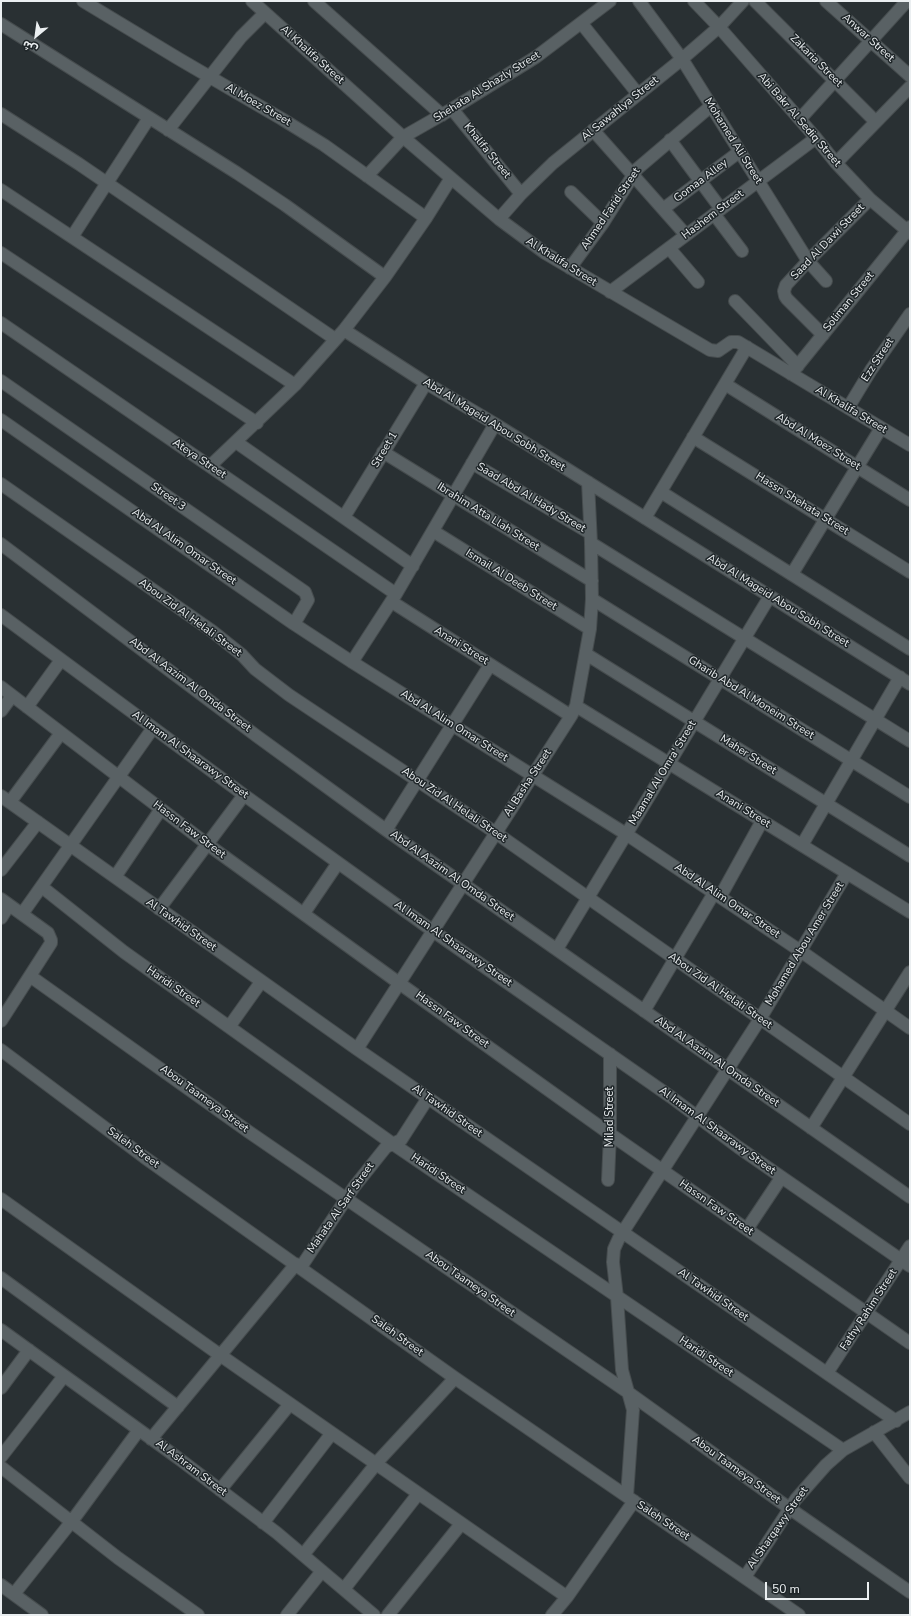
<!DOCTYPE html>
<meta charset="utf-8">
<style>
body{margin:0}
#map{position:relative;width:911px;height:1616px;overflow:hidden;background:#293033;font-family:"Nunito Sans","Noto Sans Arabic",sans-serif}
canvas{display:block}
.frame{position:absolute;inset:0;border:2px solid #ebeff1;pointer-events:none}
.north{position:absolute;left:16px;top:16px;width:40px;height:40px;-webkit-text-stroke:3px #1f2629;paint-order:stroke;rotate:209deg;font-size:11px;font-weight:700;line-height:16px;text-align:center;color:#ebeff1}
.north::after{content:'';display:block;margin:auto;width:14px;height:18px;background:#ebeff1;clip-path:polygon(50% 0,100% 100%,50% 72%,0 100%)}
.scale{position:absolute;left:765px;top:1582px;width:104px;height:18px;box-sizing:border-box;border:2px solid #ebeff1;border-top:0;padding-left:5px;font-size:12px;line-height:14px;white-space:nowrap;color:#ebeff1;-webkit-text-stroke:3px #1f2629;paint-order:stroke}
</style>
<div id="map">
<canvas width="911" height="1616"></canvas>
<div class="frame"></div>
<div class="north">ش</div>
<div class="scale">50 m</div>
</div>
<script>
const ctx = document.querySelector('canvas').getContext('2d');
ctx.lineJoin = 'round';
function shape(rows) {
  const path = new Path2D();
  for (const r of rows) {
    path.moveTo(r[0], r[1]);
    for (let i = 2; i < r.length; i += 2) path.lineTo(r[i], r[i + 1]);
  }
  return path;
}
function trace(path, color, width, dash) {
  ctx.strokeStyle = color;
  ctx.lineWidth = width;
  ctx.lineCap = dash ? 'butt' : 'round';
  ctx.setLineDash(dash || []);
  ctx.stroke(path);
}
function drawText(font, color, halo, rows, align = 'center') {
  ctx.font = font + ' "Nunito Sans",sans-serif';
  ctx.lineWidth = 3;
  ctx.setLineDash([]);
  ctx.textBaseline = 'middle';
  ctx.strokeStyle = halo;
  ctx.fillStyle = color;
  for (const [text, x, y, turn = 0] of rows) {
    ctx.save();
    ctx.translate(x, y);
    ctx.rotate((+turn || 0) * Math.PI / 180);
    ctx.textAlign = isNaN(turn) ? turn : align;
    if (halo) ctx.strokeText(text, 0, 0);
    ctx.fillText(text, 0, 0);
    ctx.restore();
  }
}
const minor = shape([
 [83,1,179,59,282,119,324,145,426,218],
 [252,1,403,137,499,219,545,253,710,350,718,351,731,342,738,342,910,445],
 [314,1,442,115],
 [639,1,682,59,808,261,826,281],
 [694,1,719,27,816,138,836,163,870,199,910,233],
 [755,1,876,122],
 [826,1,910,76],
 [1,24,237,173,285,205,385,277],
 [582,24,638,94],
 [452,109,521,194],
 [1,114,79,164,335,339],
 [800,119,907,1],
 [168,130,241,37,265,13],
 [593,130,686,235],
 [670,140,721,209],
 [836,163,910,87],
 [367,176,403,137,452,109,536,57,610,1],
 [1,190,295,385],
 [571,192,603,223],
 [663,209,739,152],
 [714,214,742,251],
 [499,219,521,194,553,163,682,59,719,27,743,1],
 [72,237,149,118],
 [669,248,698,282],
 [1,253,257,423],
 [570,268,603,223,637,169,711,106],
 [610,292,816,138],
 [735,301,798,366],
 [1,323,396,594],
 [344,330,426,383,495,424,910,684],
 [823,335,787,299,785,296,784,291,786,285,808,261,870,199],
 [791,374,910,227],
 [1,381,305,592,308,600,294,624],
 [725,384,910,500],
 [848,408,871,370,910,314],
 [1,420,294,624,352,662,626,834,802,952,910,1028],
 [693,437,910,572],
 [236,442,413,566],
 [383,452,592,581],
 [472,463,590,533],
 [210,466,295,385,344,330,385,277,426,218,451,178],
 [1,484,212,631,242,655,255,669,289,695,496,833,910,1124],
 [661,492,910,649],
 [344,517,426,383],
 [645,518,747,347],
 [433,531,590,629],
 [591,543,910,741],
 [1,544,258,737,386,830,910,1197],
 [792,574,881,428],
 [592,599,910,797],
 [392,602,571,716],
 [1,615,244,795,433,931,671,1097,738,1147,910,1266],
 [586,654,910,856],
 [352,662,396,594,495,424],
 [1,687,207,844,399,983,610,1134,910,1343],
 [576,706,910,912],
 [27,707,61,660],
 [1,711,12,696],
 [1,796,357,1049,896,1421],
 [10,802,61,733],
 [386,830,490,665],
 [802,845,900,677],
 [1,870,38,822],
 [115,877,161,809],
 [42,887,124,952,393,1144,843,1450],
 [720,897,762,821],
 [1,899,48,933,51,940,51,943,1,1021],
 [159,909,244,795],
 [304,913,338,863],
 [22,914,153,728],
 [1,918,9,905],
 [557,949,770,596],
 [30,976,249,1132,629,1393,789,1508,910,1592],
 [644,1011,714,893],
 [229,1027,261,982],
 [357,1049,571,716,576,706,590,629,592,599,591,543,588,482],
 [1,1050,144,1157,455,1378,799,1615],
 [811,1128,910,972],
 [608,1180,610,1134,610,1054],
 [1,1199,220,1355,567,1597],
 [747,1229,781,1178],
 [301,1267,354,1187,386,1147,401,1140,428,1098],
 [1,1278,178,1407],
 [1,1330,178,1458,277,1533,374,1615],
 [827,1373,910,1246],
 [1,1388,29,1350],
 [874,1432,910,1478],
 [151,1439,296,1264],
 [1,1457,64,1376],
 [1,1467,118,1558,198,1615],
 [220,1490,290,1404],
 [627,1496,633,1410,622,1370,617,1297,613,1262,614,1249,619,1238,760,1019,847,873],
 [263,1523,332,1433],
 [303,1555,380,1459,455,1378],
 [745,1577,796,1499,826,1465,843,1450,910,1412],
 [1,1585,42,1615],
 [344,1589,418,1494],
 [14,1594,72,1521,139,1430],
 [287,1615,322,1571],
 [388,1615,461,1524],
 [552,1615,567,1597,634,1501]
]);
trace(minor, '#464c4e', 14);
trace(minor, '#596164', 12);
drawText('11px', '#ebeff1', '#1f2629', [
 ["Anwar Street",868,38,42],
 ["Al Khalifa Street",312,55,42],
 ["Zakaria Street",816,61,45],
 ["Shehata Al Shazly Street",487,87,-32],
 ["Al Moez Street",258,105,30],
 ["Al Sawahlya Street",620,109,-39],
 ["Abi Bakr Al Sediq Street",799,120,49],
 ["Mohamed Ali Street",733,141,58],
 ["Khalifa Street",487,151,51],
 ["Gomaa Alley",701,181,-37],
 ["Ahmed Farid Street",611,209,-56],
 ["Hashem Street",713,215,-37],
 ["Saad Al Dawi Street",828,242,-46],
 ["Al Khalifa Street",561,262,32],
 ["Soliman Street",849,302,-51],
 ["Ezz Street",878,360,-57],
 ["Al Khalifa Street",851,410,31],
 ["Abd Al Mageid Abou Sobh Street",494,425,32],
 ["Abd Al Moez Street",818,442,32],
 ["Street 1",385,450,-59],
 ["Ateya Street",199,459,34],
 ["Street 3",168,497,35],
 ["Saad Abd Al Hady Street",531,498,31],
 ["Hassn Shehata Street",802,504,32],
 ["Ibrahim Atta Llah Street",488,517,32],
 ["Abd Al Alim Omar Street",184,547,35],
 ["Ismail Al Deeb Street",511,580,32],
 ["Abd Al Mageid Abou Sobh Street",778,601,32],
 ["Abou Zid Al Helali Street",190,618,36],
 ["Anani Street",461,646,32],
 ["Abd Al Aazim Al Omda Street",190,685,37],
 ["Gharib Abd Al Moneim Street",751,698,32],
 ["Abd Al Alim Omar Street",454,726,32],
 ["Al Imam Al Shaarawy Street",190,755,36],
 ["Maher Street",748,755,32],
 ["Maamal Al Omra' Street",663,773,-59],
 ["Al Basha Street",528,783,-57],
 ["Abou Zid Al Helali Street",454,805,34],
 ["Anani Street",743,809,32],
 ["Hassn Faw Street",189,830,37],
 ["Abd Al Aazim Al Omda Street",452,876,35],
 ["Abd Al Alim Omar Street",727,901,34],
 ["Al Tawhid Street",181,925,35],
 ["Al Imam Al Shaarawy Street",453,944,35],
 ["Mohamed Abou Amer Street",805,944,-59],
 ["Haridi Street",173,987,35],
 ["Abou Zid Al Helali Street",720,991,35],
 ["Hassn Faw Street",452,1020,36],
 ["Abd Al Aazim Al Omda Street",717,1062,35],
 ["Abou Taameya Street",204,1099,36],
 ["Al Tawhid Street",447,1111,35],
 ["Milad Street",610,1117,-90],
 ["Al Imam Al Shaarawy Street",717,1131,36],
 ["Saleh Street",133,1148,36],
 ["Haridi Street",438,1174,34],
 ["Mahata Al Sarf Street",341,1208,-55],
 ["Hassn Faw Street",716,1208,35],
 ["Abou Taameya Street",470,1284,35],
 ["Al Tawhid Street",713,1295,35],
 ["Fathy Rahim Street",869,1310,-57],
 ["Saleh Street",397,1336,36],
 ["Haridi Street",706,1357,34],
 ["Al Ashram Street",191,1468,37],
 ["Abou Taameya Street",736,1470,36],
 ["Saleh Street",663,1521,34],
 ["Al Sharqawy Street",778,1528,-55]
]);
</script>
